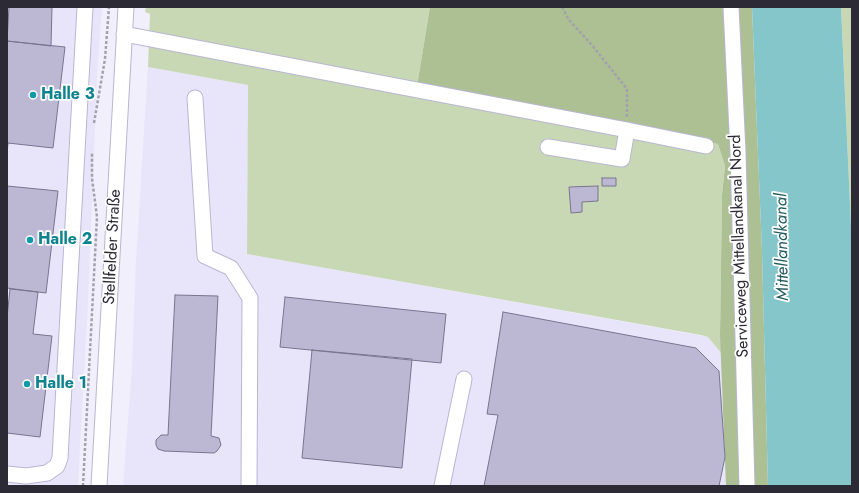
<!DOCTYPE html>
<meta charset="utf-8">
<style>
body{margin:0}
#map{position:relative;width:859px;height:493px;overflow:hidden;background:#f0effb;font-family:Jost,sans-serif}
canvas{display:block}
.frame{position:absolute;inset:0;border:8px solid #2b2a35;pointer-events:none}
</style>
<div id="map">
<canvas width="859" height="493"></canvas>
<div class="frame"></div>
</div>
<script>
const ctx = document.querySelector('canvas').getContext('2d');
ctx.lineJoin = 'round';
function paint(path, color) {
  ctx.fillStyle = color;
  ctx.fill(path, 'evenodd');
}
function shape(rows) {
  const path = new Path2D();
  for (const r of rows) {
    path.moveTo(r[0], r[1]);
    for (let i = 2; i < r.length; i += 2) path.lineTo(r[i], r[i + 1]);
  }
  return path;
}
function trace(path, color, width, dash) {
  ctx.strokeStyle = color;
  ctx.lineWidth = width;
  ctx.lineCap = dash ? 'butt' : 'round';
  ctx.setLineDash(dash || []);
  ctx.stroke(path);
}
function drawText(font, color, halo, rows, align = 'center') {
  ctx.font = font + ' Jost,sans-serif';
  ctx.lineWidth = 3.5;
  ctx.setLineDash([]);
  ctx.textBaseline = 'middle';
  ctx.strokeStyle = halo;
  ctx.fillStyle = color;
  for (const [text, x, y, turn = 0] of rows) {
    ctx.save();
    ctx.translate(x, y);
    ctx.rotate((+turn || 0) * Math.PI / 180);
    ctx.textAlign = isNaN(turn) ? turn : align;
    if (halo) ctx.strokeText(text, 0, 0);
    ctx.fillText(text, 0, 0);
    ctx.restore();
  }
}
paint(shape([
 [7,7,102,7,97,77,88,302,78,485,76,486,7,486],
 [148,67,248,85,247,254,708,337,722,354,728,486,123,486,132,368,136,261]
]), '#e8e5fb');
paint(shape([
 [146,7,430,7,417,86,718,144,725,166,722,195,720,335,722,354,708,337,701,335,247,254,248,85,148,67,150,14,145,12],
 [841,7,852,7,852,248]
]), '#c8d8b5');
paint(shape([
 [430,7,752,7,762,251,768,486,726,486,720,335,722,195,725,166,718,144,417,86]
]), '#acc093');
paint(shape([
 [752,7,841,7,852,248,852,486,768,486,762,251]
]), '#85c6ca');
const building = shape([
 [9,7,52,7,51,46,7,41,9,7],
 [7,41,65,47,53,148,8,143,7,154,7,41],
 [602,178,616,178,616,186,602,186,602,178],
 [7,186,58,191,46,293,7,288,7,186],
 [598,186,598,201,582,202,582,212,571,213,569,187,598,186],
 [10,289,38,292,33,334,52,336,40,437,7,433,7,318,10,289],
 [175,295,218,296,211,436,219,438,221,445,217,451,214,453,164,451,158,449,156,445,156,440,161,435,168,435,175,295],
 [285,297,446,314,441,363,280,347,285,297],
 [503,312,696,348,719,371,725,457,719,486,484,486,498,415,487,414,503,312],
 [312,350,412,359,402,468,302,458,312,350]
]);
paint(building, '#bcb8d4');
trace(building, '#79758f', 1);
const minor = shape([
 [731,7,738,152,747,486],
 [124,34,627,130,706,146],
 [195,98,205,256,231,268,250,298,249,486],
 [548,147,622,159,627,130],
 [7,474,26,476,47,473,57,466,60,458,85,7],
 [99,486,126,7],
 [442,486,464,379]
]);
trace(minor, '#b9b6d2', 17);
trace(shape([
 [562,7,569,20,591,44,627,89,627,117],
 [94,123,105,59,109,7],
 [83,486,97,217,92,178,92,152]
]), '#a2a1ad', 2.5, [3, 2]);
trace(minor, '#fff', 15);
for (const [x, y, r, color] of [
 [33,95,4,"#0f9aa8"],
 [30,240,4,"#0f9aa8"],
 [27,384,4,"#0f9aa8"]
]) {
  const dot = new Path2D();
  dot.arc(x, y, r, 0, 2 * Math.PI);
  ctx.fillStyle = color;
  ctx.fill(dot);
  trace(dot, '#fefefe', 1.5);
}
drawText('bold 16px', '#0d838f', '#fefefe', [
 ["Halle 3",41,95],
 ["Halle 2",38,240],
 ["Halle 1",35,384]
], 'left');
drawText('16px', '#2b2a35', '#fefefe', [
 ["Serviceweg Mittellandkanal Nord",740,246,-92],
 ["Stellfelder Straße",113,247,-87]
]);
drawText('italic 17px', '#235a5d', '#fefefe', [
 ["Mittellandkanal",783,247,-91]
]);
</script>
